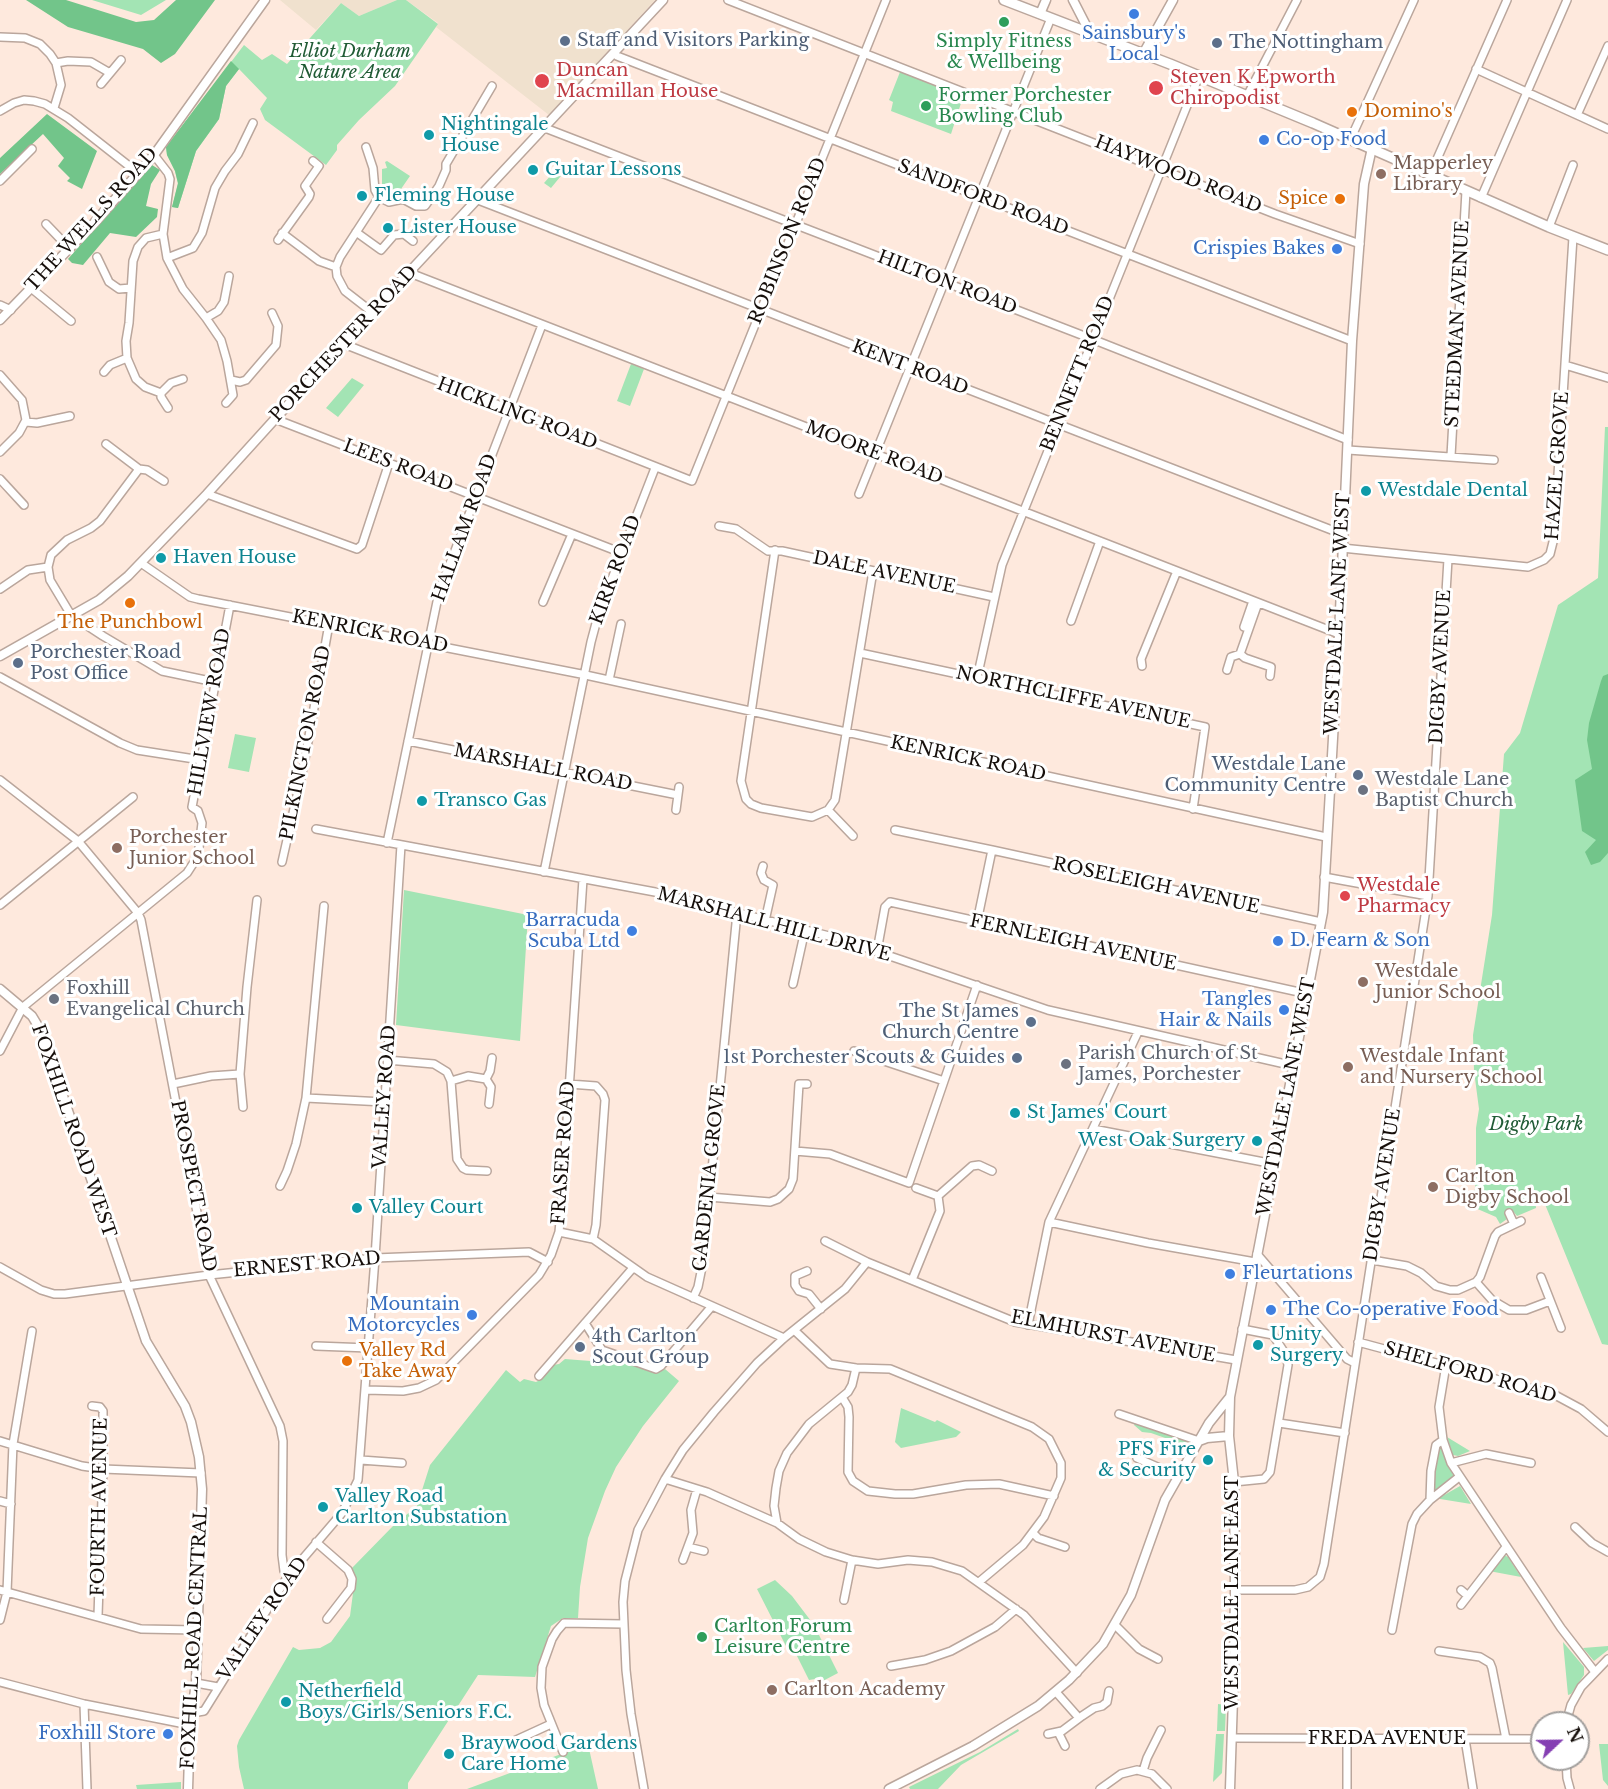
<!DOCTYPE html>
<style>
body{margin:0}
#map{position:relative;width:1608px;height:1789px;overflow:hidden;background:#fee9dd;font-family:"Libre Baskerville",serif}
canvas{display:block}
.north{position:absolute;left:1530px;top:1711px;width:60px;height:60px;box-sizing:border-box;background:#fff;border:2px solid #a29f9d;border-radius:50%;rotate:68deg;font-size:16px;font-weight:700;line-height:24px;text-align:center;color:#160f0b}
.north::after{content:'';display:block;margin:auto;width:21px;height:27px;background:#853fb3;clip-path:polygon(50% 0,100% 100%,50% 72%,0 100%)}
</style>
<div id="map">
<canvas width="1608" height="1789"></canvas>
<div class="north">N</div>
</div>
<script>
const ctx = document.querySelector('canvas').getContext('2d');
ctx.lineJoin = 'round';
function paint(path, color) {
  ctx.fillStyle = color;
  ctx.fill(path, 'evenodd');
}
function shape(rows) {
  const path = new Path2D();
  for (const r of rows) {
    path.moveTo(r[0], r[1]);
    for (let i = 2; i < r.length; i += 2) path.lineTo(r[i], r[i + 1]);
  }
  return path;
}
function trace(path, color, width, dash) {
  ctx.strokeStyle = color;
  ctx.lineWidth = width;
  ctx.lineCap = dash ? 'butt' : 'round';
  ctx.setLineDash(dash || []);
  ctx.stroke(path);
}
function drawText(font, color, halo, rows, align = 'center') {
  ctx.font = font + ' "Libre Baskerville",serif';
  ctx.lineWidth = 6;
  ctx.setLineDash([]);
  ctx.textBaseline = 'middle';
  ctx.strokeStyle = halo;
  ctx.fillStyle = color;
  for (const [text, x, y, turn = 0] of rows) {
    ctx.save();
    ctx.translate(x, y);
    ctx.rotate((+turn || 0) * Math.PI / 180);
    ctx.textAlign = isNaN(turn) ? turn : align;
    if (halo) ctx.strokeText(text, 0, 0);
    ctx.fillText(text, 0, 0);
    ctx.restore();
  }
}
paint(shape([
 [280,0,397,0,359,16,341,3,316,30],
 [406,0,655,0,549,115,436,27,438,23]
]), '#f0e1ce');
paint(shape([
 [92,0,166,0,141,15],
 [397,0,406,0,438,24,395,86,359,120,337,145,337,150,326,165,265,120,260,109,267,98,239,69,226,86,219,119,196,151,178,208,172,207,178,184,175,171,167,155,166,147,244,45,262,60,272,54,287,64,341,3,359,16],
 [900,72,963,97,951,134,891,111,893,102,889,100],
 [387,161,410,176,401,189,390,192,391,197,385,196,378,189,378,187,382,186,382,169,387,168,385,162],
 [561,164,571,168,569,172,565,171,551,188,544,183],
 [631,364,644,369,630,406,617,401],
 [352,378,364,385,338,417,326,408],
 [1605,427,1608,427,1608,1345,1602,1344,1540,1192,1535,1196,1536,1208,1517,1216,1512,1210,1507,1210,1505,1215,1507,1219,1500,1224,1496,1217,1473,1207,1476,1178,1476,1128,1479,1109,1474,1071,1473,1035,1492,915,1504,754,1520,733,1558,605,1598,578],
 [235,734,256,738,249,772,228,768],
 [404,890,528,915,520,1041,396,1025],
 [596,1352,651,1372,657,1373,665,1369,679,1381,643,1426,616,1467,605,1491,588,1538,580,1587,578,1618,563,1618,551,1626,535,1677,478,1675,408,1783,408,1789,244,1789,239,1767,237,1746,239,1740,293,1647,299,1650,320,1648,331,1642,350,1616,355,1578,355,1574,351,1569,394,1525,417,1506,430,1465,506,1370,520,1382,524,1379,536,1382,540,1380,553,1365,559,1364,565,1359,590,1361],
 [901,1408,935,1422,937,1420,961,1432,956,1437,901,1448,895,1442],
 [1135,1422,1188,1440,1185,1445,1151,1433,1142,1432,1134,1425],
 [1447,1437,1470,1451,1458,1456,1453,1455],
 [1440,1446,1454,1477,1435,1491,1432,1488,1436,1463],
 [1460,1486,1471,1504,1440,1499,1439,1498],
 [1504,1555,1508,1557,1521,1577,1489,1571,1501,1556],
 [775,1580,792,1596,814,1625,838,1673,819,1683,815,1679,809,1680,794,1650,787,1648,757,1589],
 [1563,1642,1584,1667,1584,1675,1571,1694,1568,1695],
 [1608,1646,1608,1650,1594,1661,1583,1648],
 [1218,1704,1226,1705,1225,1731,1217,1731],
 [1018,1729,1019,1731,961,1765,938,1789,910,1789,909,1787,980,1752],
 [1216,1734,1224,1734,1222,1773,1213,1782],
 [588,1744,598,1789,467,1789],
 [1599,1744,1608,1744,1608,1786,1603,1780],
 [181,1782,181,1789,137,1789,136,1785]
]), '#a3e4b4');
paint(shape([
 [26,0,66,0,136,22,154,20,176,0,215,0,175,54,161,63,143,49,68,27],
 [231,61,239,69,226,86,219,119,196,151,178,208,172,207,178,183,175,171,167,155,166,147],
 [47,114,97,151,82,189,67,181,70,178,58,166,64,158,43,134,0,174,0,158],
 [152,165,160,170,151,184,146,206,158,209,157,217,136,237,110,233,83,265,72,263,68,259,149,166],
 [1608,674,1608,853,1600,862,1591,865,1585,852,1596,840,1582,831,1575,780,1592,769,1587,740,1589,723,1601,681,1603,676]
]), '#72c58a');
const minor = shape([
 [728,0,1275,214,1360,244],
 [0,37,25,38,40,44,50,54,56,63,61,85,54,108],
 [614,53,617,56,1352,341],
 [56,63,68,61,91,62,110,73],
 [1476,69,1608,129],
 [101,84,121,60],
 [1247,96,1297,0],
 [0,111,14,103,24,100,34,101,45,104,68,118,138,173],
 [1577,115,1608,46],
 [545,128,1092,339,1348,440],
 [1351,138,1414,0],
 [366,147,373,168,375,190,379,197,389,202,403,199,416,206,425,206,439,186,446,170,446,164,492,86],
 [154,155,168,173,170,179,163,234,167,258,183,289,206,318,221,340,227,361,233,395,226,403],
 [1430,175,1507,0],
 [0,181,32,149],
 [1481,198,1567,0],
 [478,200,1342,534],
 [46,224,70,249],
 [1549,227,1573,165],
 [356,232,381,250,394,235,404,234,413,241],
 [282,233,319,261,336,267],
 [163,234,146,238,138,247,133,261,129,323,126,341,127,358,136,379,145,387,161,393,161,397,168,408],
 [278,240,309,197,310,194,305,186,319,166,313,161],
 [97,257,109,282,119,289,131,288],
 [167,258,193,248,202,233,215,188,225,171,238,154,253,123],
 [410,273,1339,634],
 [31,288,71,321],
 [0,305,11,310],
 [372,312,345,291,337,276,336,267,340,257,379,197],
 [206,318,218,311,224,302,229,276],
 [344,344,692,481,886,0],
 [1565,365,1608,378],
 [104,372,110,365,127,358],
 [0,375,22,400,26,420,19,433,0,452],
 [231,380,240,382,246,380,276,345,278,326,272,313],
 [161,393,171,383,183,379],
 [275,419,622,553],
 [26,422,37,423,70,416],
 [106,444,139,469,100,521,91,528,67,540,51,555,48,567,50,580,71,615,103,636,162,671,215,682],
 [1348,450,1494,460],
 [1451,456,1466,191],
 [139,469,147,470,164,481],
 [0,479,24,505],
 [207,494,357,549,362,545,389,463],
 [859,494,1051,18],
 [719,526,736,529,768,551,782,551,994,597],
 [1342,548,1528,567,1544,560,1550,554,1554,538,1573,237],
 [775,550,741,781,746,799,751,804,761,808,812,817,828,810,835,800,873,571],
 [141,563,190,597,198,599,581,674,1326,837],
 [0,589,28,570,48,567],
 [543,602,572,534],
 [1071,621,1100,541],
 [1244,627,1253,601],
 [860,653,1205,727,1193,809],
 [1240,654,1258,603],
 [1142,666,1141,659,1177,571],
 [1227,670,1231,657,1240,654,1245,658,1271,667,1270,676],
 [0,677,120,743,137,750,201,760],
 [977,678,1002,565,1199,76],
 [609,680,621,624],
 [408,741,678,795],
 [0,780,78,841,138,913,141,920,209,1275,280,1426,283,1441,282,1555,284,1571,288,1576],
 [676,810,679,787],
 [828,810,853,836],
 [316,829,655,892,837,938,1048,1010,1294,1066],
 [895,830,992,850],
 [387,843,439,592,542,325],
 [282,862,304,764,329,624],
 [763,866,761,873,764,880,773,885,765,921],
 [544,872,591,642,599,612,655,468],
 [1324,877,1428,896],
 [0,905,133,797],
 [977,922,992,850,1321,922],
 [877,951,885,907,890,902,1308,994],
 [793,984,805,930],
 [0,1051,23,1007,187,873,198,856,202,823,198,811,192,807,230,605],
 [854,1051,944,1081],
 [387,1060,434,1064,447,1072,451,1081,457,1159,463,1168,467,1170,487,1171],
 [486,1079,490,1071,492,1058],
 [451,1081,468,1076,486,1079,491,1087,489,1104],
 [173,1084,211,1076,240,1074],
 [569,1084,596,1086,603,1094,605,1100,596,1225,593,1239],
 [306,1098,384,1102],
 [243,1107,240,1074,247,987,257,900],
 [1093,1129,1274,1164],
 [795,1151,830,1154,909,1183,977,985],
 [280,1186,287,1171,296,1144,306,1098,324,906],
 [938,1196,972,1166,979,1165,992,1171],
 [709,1197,770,1202,778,1199,789,1189,793,1179,799,1084,807,1084],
 [1509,1213,1514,1224],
 [1049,1222,1148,1243,1255,1262],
 [559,1232,593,1239,647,1277,784,1338],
 [825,1241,867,1262,1015,1322,1236,1360],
 [1257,1254,1347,1359,1355,1363],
 [1372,1260,1407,1266,1421,1273,1436,1286,1450,1290,1458,1290,1476,1282,1480,1277,1495,1236,1498,1232,1521,1221],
 [0,1267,41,1290,54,1294,65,1294,209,1275,375,1258,529,1252,548,1262],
 [807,1271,795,1276,795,1285,799,1291,809,1294,821,1309],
 [1541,1277,1561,1328],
 [912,1280,940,1211,938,1196,916,1188],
 [1476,1282,1492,1300,1509,1310,1526,1310,1550,1301],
 [693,1298,698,1287,703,1262,737,913],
 [585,1323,602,1350,656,1369,661,1366,712,1306],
 [1028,1325,1049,1222,1138,1032],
 [794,1330,830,1364,856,1368,890,1369,1032,1427,1049,1439,1061,1463,1061,1478,1044,1517,1023,1545,979,1582],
 [1358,1342,1555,1395,1581,1409,1608,1432],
 [316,1346,369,1348],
 [1446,1365,1439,1407,1443,1440,1451,1463,1561,1628,1595,1672],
 [539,1376,632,1269],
 [366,1390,403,1391,419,1388,436,1380,539,1275,551,1255,559,1232,561,1211,583,879],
 [842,1397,848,1407,849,1417,848,1472,853,1481,868,1491,895,1494,913,1494,966,1485,999,1484,1054,1496],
 [92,1406,100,1407,103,1411,103,1469,98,1616],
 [1119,1414,1199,1441],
 [1279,1423,1345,1433],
 [0,1441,82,1466,103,1469,201,1473],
 [1137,1458,1178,1476],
 [361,1460,402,1463],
 [1451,1463,1486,1454,1531,1463],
 [665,1479,707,1492,777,1523,799,1539,826,1552,852,1560,878,1564,908,1560,932,1562,962,1571,1024,1615,1077,1673],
 [1234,1482,1264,1479,1270,1472,1288,1365,1286,1355,1273,1335,1242,1329],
 [1430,1500,1431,1471,1436,1445,1443,1440],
 [0,1501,11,1504],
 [777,1523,774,1506,776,1488,779,1471,787,1453,809,1424,848,1392,852,1385,856,1368],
 [1575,1527,1592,1543,1608,1552],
 [1033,1533,1038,1538,1065,1547],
 [316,1542,348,1570,352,1579,351,1588,327,1619],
 [688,1547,704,1551],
 [683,1560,693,1533,691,1510,697,1489],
 [0,1590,141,1629,197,1630],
 [1235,1590,1295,1590,1308,1587,1320,1577,1324,1564,1428,896,1448,559],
 [1461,1590,1468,1596],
 [844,1600,852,1560],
 [1461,1605,1506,1547],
 [0,1620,7,1592,13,1444,32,1331],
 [1115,1625,1139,1649,1158,1659],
 [1392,1630,1412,1524,1417,1514,1430,1500,1459,1477],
 [1439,1651,1480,1657,1490,1663,1492,1668,1506,1739],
 [891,1666,925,1660,951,1651,995,1627,1016,1609],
 [0,1682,84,1704,190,1725],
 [196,1683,218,1687],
 [1056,1692,1079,1718],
 [84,1704,87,1789],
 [192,1713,204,1711,288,1576,342,1513,358,1480,375,1258,401,845],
 [1566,1723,1571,1705,1581,1687,1608,1659],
 [1058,1732,1065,1746],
 [1048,1734,1062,1731,1082,1716,1094,1708,1102,1706,1107,1702,1109,1691],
 [1232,1738,1542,1739],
 [1465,1739,1473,1789],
 [514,1741,551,1724],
 [563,1752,544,1705,541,1688,542,1667,552,1639,557,1631,564,1623,623,1624],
 [1566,1759,1567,1778,1570,1789],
 [1143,1771,1147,1758,1161,1730],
 [644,1789,631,1714,626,1670,623,1602,625,1581,638,1530,665,1479,683,1450,714,1412,757,1363,784,1338,845,1289,867,1262],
 [1100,1789,1121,1774,1137,1770,1152,1774,1167,1789],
 [1347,1789,1347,1738]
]);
const tertiary = shape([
 [1073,0,1090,33],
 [1040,14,1046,0],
 [1143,54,1173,0],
 [0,320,94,223,154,155,265,0],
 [0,656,99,600,128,576,207,494,372,312,663,0],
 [0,989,32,1016,41,1031,146,1341,185,1406,191,1422,199,1457,202,1489,196,1683,190,1725,188,1789],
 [1199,1441,1207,1438,1229,1436],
 [889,1789,973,1746,1038,1706,1069,1680,1103,1644,1131,1595,1165,1500,1209,1423,1229,1398],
 [1230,1789,1234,1668,1235,1590,1234,1482,1229,1436,1230,1397,1323,912,1339,634,1352,341,1364,184,1372,148]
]);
const secondary = shape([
 [1004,0,1170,64,1313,123,1549,227,1608,250]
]);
trace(minor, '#baa69c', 10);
trace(tertiary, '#baa69c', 11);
trace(secondary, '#baa69c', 12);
trace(minor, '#fff', 7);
trace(tertiary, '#fff', 8);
trace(secondary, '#fff', 9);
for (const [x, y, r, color] of [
 [1134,14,6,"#3f7fe0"],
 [1004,22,6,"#2e9e5b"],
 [565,41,6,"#5c6f8a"],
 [1217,43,6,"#5c6f8a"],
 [542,81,8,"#e0444e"],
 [1156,88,8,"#e0444e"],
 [926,106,6,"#2e9e5b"],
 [1352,112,6,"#e8710a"],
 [429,135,6,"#0f9aa8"],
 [1264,140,6,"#3f7fe0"],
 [533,170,6,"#0f9aa8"],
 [1381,174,6,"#8d6e63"],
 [362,196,6,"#0f9aa8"],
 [1340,199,6,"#e8710a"],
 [388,228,6,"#0f9aa8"],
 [1337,249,6,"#3f7fe0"],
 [1366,491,6,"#0f9aa8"],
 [161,558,6,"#0f9aa8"],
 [130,603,6,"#e8710a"],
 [18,663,6,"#5c6f8a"],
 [1358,775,6,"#5c6f8a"],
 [1363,790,6,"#6b7280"],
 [422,801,6,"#0f9aa8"],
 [117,848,6,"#8d6e63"],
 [1345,896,6,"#e0444e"],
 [632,931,6,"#3f7fe0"],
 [1278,941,6,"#3f7fe0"],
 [1363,982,6,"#8d6e63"],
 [54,999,6,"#6b7280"],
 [1284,1010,6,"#3f7fe0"],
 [1031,1022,6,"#5c6f8a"],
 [1017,1058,6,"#5c6f8a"],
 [1066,1064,6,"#6b7280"],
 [1348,1067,6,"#8d6e63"],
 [1015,1113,6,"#0f9aa8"],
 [1257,1141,6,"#0f9aa8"],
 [1433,1187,6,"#8d6e63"],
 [357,1208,6,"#0f9aa8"],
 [1230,1274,6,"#3f7fe0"],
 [1271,1310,6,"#3f7fe0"],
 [472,1315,6,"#3f7fe0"],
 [1258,1345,6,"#0f9aa8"],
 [580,1347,6,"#5c6f8a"],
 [347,1361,6,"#e8710a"],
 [1208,1460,6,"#0f9aa8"],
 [323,1507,6,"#0f9aa8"],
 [702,1637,6,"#2e9e5b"],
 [772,1690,6,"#8d6e63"],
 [286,1702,6,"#0f9aa8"],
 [168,1734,6,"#3f7fe0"],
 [449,1754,6,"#0f9aa8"]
]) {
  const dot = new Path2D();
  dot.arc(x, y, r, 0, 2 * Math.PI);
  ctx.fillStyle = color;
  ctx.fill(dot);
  trace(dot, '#fff', 2);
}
drawText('18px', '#366cbe', '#fff', [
 ["Sainsbury's",1134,34,"center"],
 ["Local",1134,55,"center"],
 ["Co-op Food",1276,140,"left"],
 ["Crispies Bakes",1325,249],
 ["Barracuda",620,921],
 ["Scuba Ltd",620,942],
 ["D. Fearn & Son",1290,941,"left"],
 ["Tangles",1272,1000],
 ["Hair & Nails",1272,1021],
 ["Fleurtations",1242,1274,"left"],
 ["Mountain",460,1305],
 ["Motorcycles",460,1326],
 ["The Co-operative Food",1283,1310,"left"],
 ["Foxhill Store",156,1734]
], 'right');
drawText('18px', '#4e5e75', '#fff', [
 ["Staff and Visitors Parking",577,41],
 ["The Nottingham",1229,43],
 ["Porchester Road",30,653],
 ["Post Office",30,674],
 ["Westdale Lane",1346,765,"right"],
 ["Community Centre",1346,786,"right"],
 ["The St James",1019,1012,"right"],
 ["Church Centre",1019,1033,"right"],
 ["1st Porchester Scouts & Guides",1005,1058,"right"],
 ["4th Carlton",592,1337],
 ["Scout Group",592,1358]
], 'left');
drawText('18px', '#27864d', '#fff', [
 ["Simply Fitness",1004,42,"center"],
 ["& Wellbeing",1004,63,"center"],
 ["Former Porchester",938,96],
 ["Bowling Club",938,117],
 ["Carlton Forum",714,1627],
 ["Leisure Centre",714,1648]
], 'left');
drawText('italic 18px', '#205b35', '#fff', [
 ["Elliot Durham",350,52],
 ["Nature Area",350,73],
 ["Digby Park",1536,1125]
]);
drawText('18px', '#be3a42', '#fff', [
 ["Duncan",556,71],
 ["Macmillan House",556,92],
 ["Steven K Epworth",1170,78],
 ["Chiropodist",1170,99],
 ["Westdale",1357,886],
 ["Pharmacy",1357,907]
], 'left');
drawText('18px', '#c56008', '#fff', [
 ["Domino's",1364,112],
 ["Spice",1328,199,"right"],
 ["The Punchbowl",130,623,"center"],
 ["Valley Rd",359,1351],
 ["Take Away",359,1372]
], 'left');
drawText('18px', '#0d838f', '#fff', [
 ["Nightingale",441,125],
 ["House",441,146],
 ["Guitar Lessons",545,170],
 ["Fleming House",374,196],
 ["Lister House",400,228],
 ["Westdale Dental",1378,491],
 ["Haven House",173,558],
 ["Transco Gas",434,801],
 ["St James' Court",1027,1113],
 ["West Oak Surgery",1245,1141,"right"],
 ["Valley Court",369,1208],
 ["Unity",1270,1335],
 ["Surgery",1270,1356],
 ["PFS Fire",1196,1450,"right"],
 ["& Security",1196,1471,"right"],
 ["Valley Road",335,1497],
 ["Carlton Substation",335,1518],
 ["Netherfield",298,1692],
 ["Boys/Girls/Seniors F.C.",298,1713],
 ["Braywood Gardens",461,1744],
 ["Care Home",461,1765]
], 'left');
drawText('18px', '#785e54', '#fff', [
 ["Mapperley",1393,164],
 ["Library",1393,185],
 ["Porchester",129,838],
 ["Junior School",129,859],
 ["Westdale",1375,972],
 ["Junior School",1375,993],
 ["Westdale Infant",1360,1057],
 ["and Nursery School",1360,1078],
 ["Carlton",1445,1177],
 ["Digby School",1445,1198],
 ["Carlton Academy",784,1690]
], 'left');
drawText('18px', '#160f0b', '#fff', [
 ["HAYWOOD ROAD",1178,175,22],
 ["SANDFORD ROAD",983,198,21],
 ["THE WELLS ROAD",92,220,-48],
 ["ROBINSON ROAD",788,241,-68],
 ["HILTON ROAD",947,283,21],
 ["STEEDMAN AVENUE",1458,324,-87],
 ["PORCHESTER ROAD",344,344,-47],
 ["KENT ROAD",910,368,21],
 ["BENNETT ROAD",1078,374,-68],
 ["HICKLING ROAD",517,414,21],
 ["MOORE ROAD",874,453,21],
 ["LEES ROAD",398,466,21],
 ["HAZEL GROVE",1558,466,-86],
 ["HALLAM ROAD",465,528,-70],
 ["KIRK ROAD",616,570,-70],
 ["DALE AVENUE",884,573,12],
 ["WESTDALE LANE WEST",1338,614,-87],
 ["KENRICK ROAD",370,632,11],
 ["DIGBY AVENUE",1441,667,-87],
 ["NORTHCLIFFE AVENUE",1073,698,12],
 ["HILLVIEW ROAD",210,712,-80],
 ["PILKINGTON ROAD",306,743,-79],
 ["KENRICK ROAD",968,759,12],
 ["MARSHALL ROAD",543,768,11],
 ["ROSELEIGH AVENUE",1156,886,12],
 ["MARSHALL HILL DRIVE",774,925,15],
 ["FERNLEIGH AVENUE",1073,943,12],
 ["VALLEY ROAD",385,1097,-86],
 ["WESTDALE LANE WEST",1287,1097,-79],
 ["FOXHILL ROAD WEST",73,1131,71],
 ["FRASER ROAD",564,1153,-86],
 ["GARDENIA GROVE",710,1178,-84],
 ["DIGBY AVENUE",1383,1185,-81],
 ["PROSPECT ROAD",193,1186,79],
 ["ERNEST ROAD",307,1265,-5],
 ["ELMHURST AVENUE",1113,1337,11],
 ["SHELFORD ROAD",1470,1373,16],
 ["FOURTH AVENUE",100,1507,-89],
 ["WESTDALE LANE EAST",1233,1593,-90],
 ["VALLEY ROAD",263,1619,-56],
 ["FOXHILL ROAD CENTRAL",195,1638,-87],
 ["FREDA AVENUE",1387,1739]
]);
drawText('18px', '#5b616d', '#fff', [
 ["Westdale Lane",1375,780],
 ["Baptist Church",1375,801],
 ["Foxhill",66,989],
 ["Evangelical Church",66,1010],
 ["Parish Church of St",1078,1054],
 ["James, Porchester",1078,1075]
], 'left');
</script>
